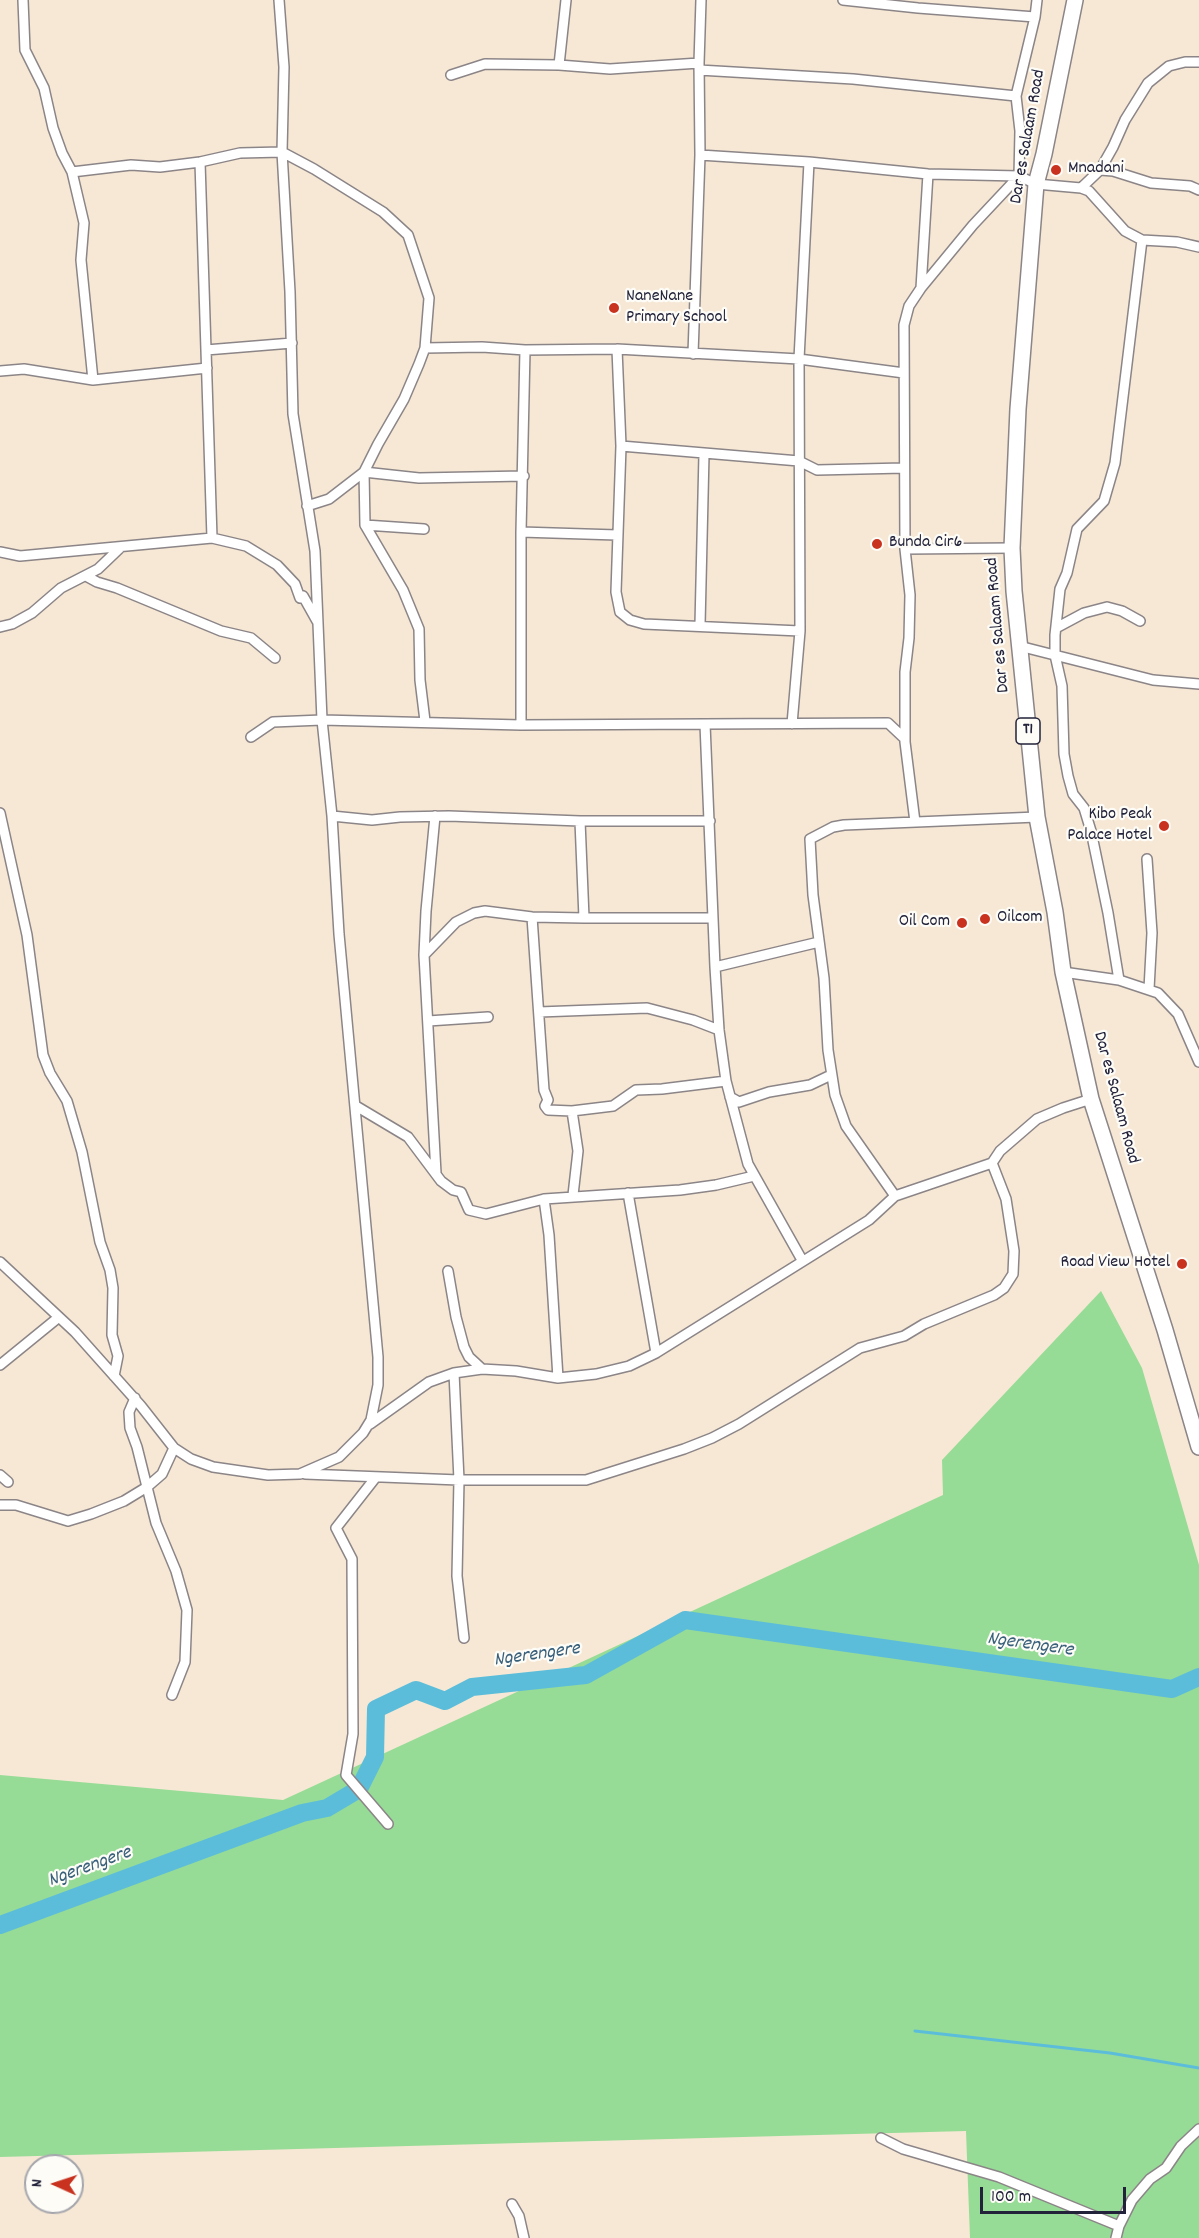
<!DOCTYPE html>
<style>
body{margin:0}
#map{position:relative;width:1199px;height:2238px;overflow:hidden;background:#f6e8d4;font-family:Dekko,sans-serif}
canvas{display:block}
.north{position:absolute;left:24px;top:2154px;width:60px;height:60px;box-sizing:border-box;background:#fdfcf7;border:2px solid #a5a5ac;border-radius:50%;rotate:273deg;font-size:16px;font-weight:700;line-height:24px;text-align:center;color:#22223b}
.north::after{content:'';display:block;margin:auto;width:21px;height:27px;background:#c8321e;clip-path:polygon(50% 0,100% 100%,50% 72%,0 100%)}
.scale{position:absolute;left:980px;top:2187px;width:146px;height:27px;box-sizing:border-box;border:3px solid #22223b;border-top:0;padding-left:8px;font-size:18px;line-height:21px;white-space:nowrap;color:#22223b;-webkit-text-stroke:4px #fdfcf7;paint-order:stroke}
</style>
<div id="map">
<canvas width="1199" height="2238"></canvas>
<div class="north">N</div>
<div class="scale">100 m</div>
</div>
<script>
const ctx = document.querySelector('canvas').getContext('2d');
ctx.lineJoin = 'round';
function paint(path, color) {
  ctx.fillStyle = color;
  ctx.fill(path, 'evenodd');
}
function shape(rows) {
  const path = new Path2D();
  for (const r of rows) {
    path.moveTo(r[0], r[1]);
    for (let i = 2; i < r.length; i += 2) path.lineTo(r[i], r[i + 1]);
  }
  return path;
}
function trace(path, color, width, dash) {
  ctx.strokeStyle = color;
  ctx.lineWidth = width;
  ctx.lineCap = dash ? 'butt' : 'round';
  ctx.setLineDash(dash || []);
  ctx.stroke(path);
}
function drawText(font, color, halo, rows, align = 'center') {
  ctx.font = font + ' Dekko,sans-serif';
  ctx.lineWidth = 4.5;
  ctx.setLineDash([]);
  ctx.textBaseline = 'middle';
  ctx.strokeStyle = halo;
  ctx.fillStyle = color;
  for (const [text, x, y, turn = 0] of rows) {
    ctx.save();
    ctx.translate(x, y);
    ctx.rotate((+turn || 0) * Math.PI / 180);
    ctx.textAlign = isNaN(turn) ? turn : align;
    if (halo) ctx.strokeText(text, 0, 0);
    ctx.fillText(text, 0, 0);
    ctx.restore();
  }
}
paint(shape([
 [1101,1291,1142,1368,1199,1565,1199,2238,970,2238,966,2131,0,2157,0,1775,283,1800,943,1495,942,1460]
]), '#96dc96');
trace(shape([
 [915,2031,1110,2053,1199,2068]
]), '#5cbdda', 3);
trace(shape([
 [0,1925,302,1813,327,1808,359,1789,375,1757,376,1709,416,1690,445,1701,472,1687,586,1675,685,1620,1172,1689,1199,1677]
]), '#5cbdda', 18);
const minor = shape([
 [23,0,25,50,44,88,53,128,62,153,72,172,84,223,81,260,93,380],
 [843,0,918,8,1035,17,1016,96,1020,131,1019,176,973,225,921,288,909,306,904,325,905,549,910,595,909,638,905,672,905,742,915,822],
 [1035,17,1037,0],
 [559,65,566,0],
 [699,70,853,79,1016,96],
 [451,75,485,64,559,65,610,69,699,63],
 [700,155,809,162,928,174,1019,176,1036,184,1081,188,1089,191,1125,231,1142,240,1177,242,1199,247],
 [200,162,206,350],
 [1100,170,1113,171,1151,183,1190,186,1199,190],
 [72,172,131,165,160,167,200,162,240,153,282,152,314,169,383,212,408,235,429,298,425,348,419,364,404,399,378,444,364,472,329,499,307,506],
 [1081,188,1100,170,1113,147,1125,120,1148,83,1169,66,1185,62,1199,62],
 [921,288,928,174],
 [425,348,482,347,525,350],
 [617,349,621,446,616,592,620,612,630,620,644,624,800,631],
 [693,354,700,155,699,63,701,0],
 [0,371,24,369,93,380,207,368],
 [621,446,799,461,817,470,904,468],
 [365,525,403,590,419,629,420,680,425,721],
 [424,529,365,525,364,472,419,478,524,476],
 [521,532,617,535],
 [212,538,206,350,292,343],
 [905,549,1012,548],
 [0,552,20,556,212,538,246,546,277,565,295,584,300,598,303,596,317,621],
 [86,576,97,582,117,588,221,631,251,638,275,658],
 [700,625,704,454],
 [0,627,12,624,32,613,61,588,98,569,121,547],
 [1056,628,1084,613,1107,607,1122,611,1140,621],
 [1019,646,1153,680,1199,684],
 [705,724,715,967,719,1030,726,1081,748,1164,802,1260],
 [792,724,800,631,799,359,809,162],
 [521,725,521,532,525,350,617,349,799,359,904,373],
 [251,737,273,722,322,720,521,725,888,723,905,739],
 [0,813,27,935,43,1055,50,1073,67,1101,82,1152,100,1242,110,1270,113,1288,112,1335,118,1356,114,1376],
 [332,816,372,820,400,817,449,816,580,821,710,821],
 [435,816,426,911,424,955,436,1173],
 [580,821,584,918],
 [1147,859,1152,933,1149,989],
 [532,917,544,1090,548,1100,545,1106,548,1110,572,1111,613,1106,636,1090,662,1089,726,1081],
 [424,955,456,922,474,913,485,911,532,917,584,918,713,918],
 [715,967,819,942],
 [1063,972,1119,980,1158,993,1178,1014,1199,1062],
 [1119,980,1108,913,1091,831,1084,808,1073,794,1068,776,1064,754,1062,686,1055,655,1055,635,1060,589,1067,573,1077,529,1104,501,1115,463,1142,240],
 [539,1012,647,1008,693,1020,719,1030],
 [428,1021,488,1017],
 [730,1097,739,1102,769,1092,810,1085,831,1075],
 [356,1106,408,1137,441,1181,453,1190,461,1192,469,1210,486,1214,544,1199,680,1190,716,1185,754,1176],
 [572,1111,578,1151,573,1195],
 [628,1193,656,1353],
 [895,1196,846,1126,835,1095,828,1050,824,978,813,895,810,839,833,827,844,825,1037,817],
 [544,1199,549,1235,558,1378],
 [0,1262,75,1332,141,1406,174,1448,191,1459,213,1467,268,1475,300,1474,339,1457,363,1433,371,1420,378,1385,378,1357,339,934,332,816,322,720,315,551,293,414,290,292,282,152,284,67,279,0],
 [448,1271,456,1317,464,1347,469,1357,482,1369],
 [0,1365,59,1317],
 [454,1373,459,1480,457,1576,464,1638],
 [135,1398,129,1412,130,1428,137,1447,156,1523,176,1571,187,1610,185,1662,172,1695],
 [370,1424,429,1382,454,1373,482,1369,516,1371,558,1378,596,1374,629,1366,656,1353,869,1220,895,1196,992,1163,1000,1151,1037,1119,1063,1108,1091,1099],
 [305,1474,459,1480,586,1480,684,1449,712,1438,739,1424,860,1348,904,1336,924,1324,994,1295,1004,1288,1013,1274,1014,1251,1006,1199,992,1163],
 [0,1475,8,1482],
 [376,1477,336,1528,352,1559,353,1734,346,1775,388,1824],
 [0,1505,16,1505,68,1521,91,1514,124,1501,147,1487,162,1474,174,1448],
 [881,2138,903,2149,999,2177,1119,2226],
 [512,2204,519,2216,524,2238],
 [1116,2238,1119,2226,1132,2200,1150,2179,1166,2168,1181,2146,1199,2129]
]);
const trunk = shape([
 [1075,0,1044,154,1036,184,1018,409,1012,548,1014,591,1037,817,1055,912,1063,972,1091,1099,1165,1330,1199,1447]
]);
trace(minor, '#8c8588', 12);
trace(trunk, '#8c8588', 18);
trace(minor, '#fff', 9);
trace(trunk, '#fff', 15);
for (const [x, y, r, color] of [
 [1056,170,6,"#c8321e"],
 [614,308,6,"#c8321e"],
 [877,544,6,"#c8321e"],
 [1164,826,6,"#c8321e"],
 [985,919,6,"#c8321e"],
 [962,923,6,"#c8321e"],
 [1182,1264,6,"#c8321e"]
]) {
  const dot = new Path2D();
  dot.arc(x, y, r, 0, 2 * Math.PI);
  ctx.fillStyle = color;
  ctx.fill(dot);
  trace(dot, '#fdfcf7', 2);
}
for (const [x, y, w] of [
 [1028,731,24]
]) {
  const box = new Path2D();
  box.roundRect(x - w / 2, y - 13, w, 26, 4.5);
  ctx.fillStyle = '#fdfcf7';
  ctx.fill(box);
  trace(box, '#22223b', 1.5);
}
drawText('bold 16px', '#22223b', null, [
 ["T1",1028,731]
]);
drawText('18px', '#22223b', '#fdfcf7', [
 ["Dar es Salaam Road",1029,137,-80],
 ["Dar es Salaam Road",999,625,-95],
 ["Dar es Salaam Road",1115,1098,75]
]);
drawText('18px', '#22223b', '#fdfcf7', [
 ["Mnadani",1068,170],
 ["NaneNane",626,298],
 ["Primary School",626,319],
 ["Bunda Cir6",889,544],
 ["Kibo Peak",1152,816,"right"],
 ["Palace Hotel",1152,837,"right"],
 ["Oilcom",997,919],
 ["Oil Com",950,923,"right"],
 ["Road View Hotel",1170,1264,"right"]
], 'left');
drawText('italic 20px', '#39607b', '#fdfcf7', [
 ["Ngerengere",1030,1646,8],
 ["Ngerengere",537,1656,-8],
 ["Ngerengere",90,1868,-20]
]);
</script>
